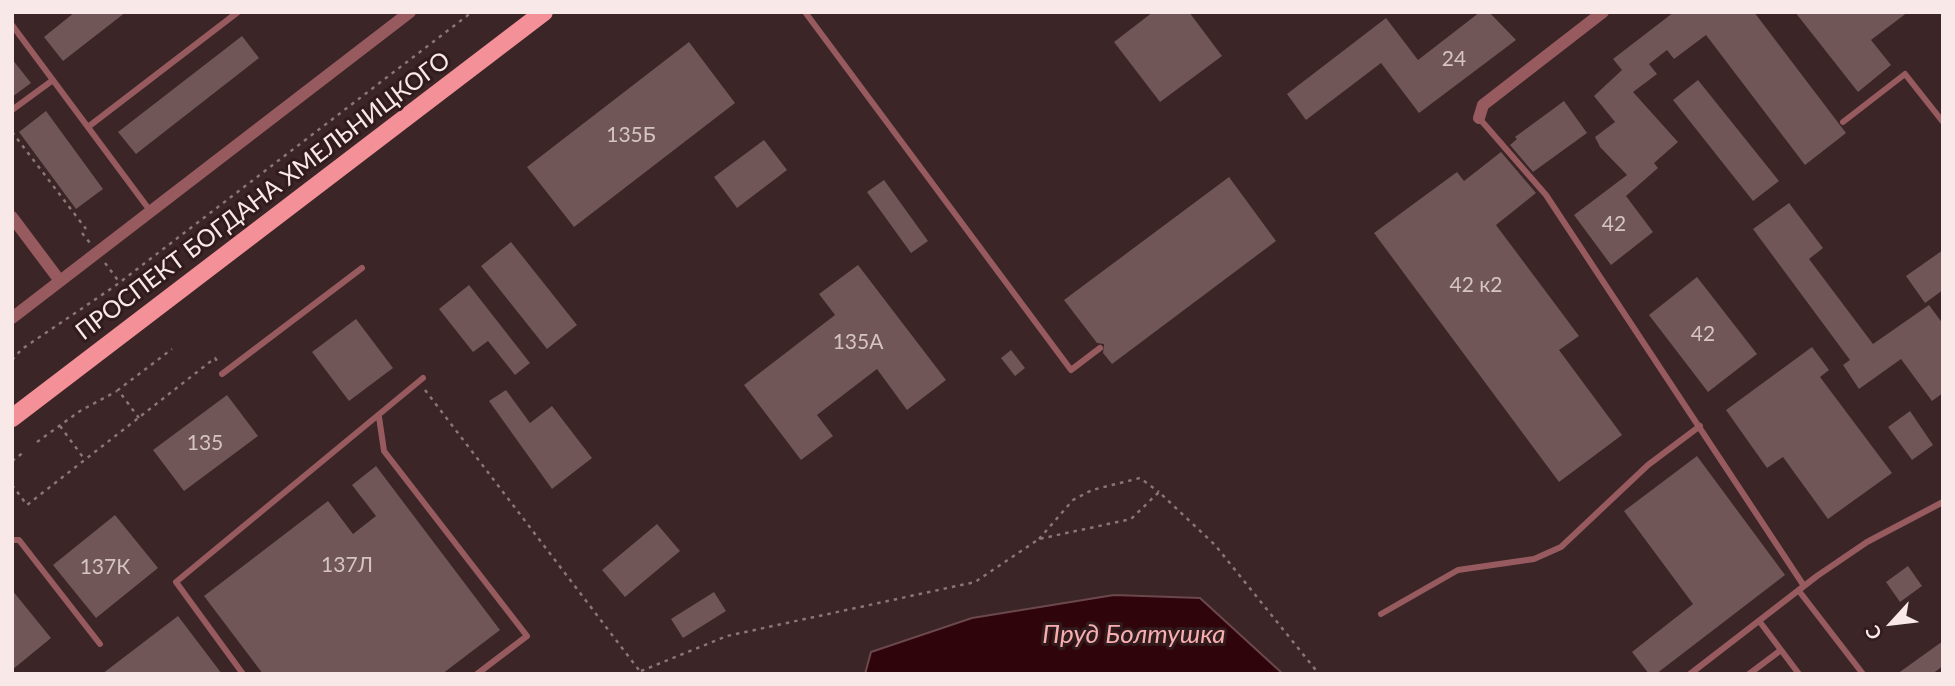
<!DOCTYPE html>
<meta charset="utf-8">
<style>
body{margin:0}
#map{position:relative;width:1955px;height:686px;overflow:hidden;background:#3b2526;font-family:Lato,sans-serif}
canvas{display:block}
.frame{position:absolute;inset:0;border:14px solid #f8e8e8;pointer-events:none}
.north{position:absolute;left:1857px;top:588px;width:70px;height:70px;-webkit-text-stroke:5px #311b1c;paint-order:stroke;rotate:243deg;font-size:19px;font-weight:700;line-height:28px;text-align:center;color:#f8e8e8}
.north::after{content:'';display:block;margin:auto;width:24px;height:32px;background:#f8e8e8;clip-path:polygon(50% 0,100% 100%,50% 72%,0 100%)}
</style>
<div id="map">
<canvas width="1955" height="686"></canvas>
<div class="frame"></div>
<div class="north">С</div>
</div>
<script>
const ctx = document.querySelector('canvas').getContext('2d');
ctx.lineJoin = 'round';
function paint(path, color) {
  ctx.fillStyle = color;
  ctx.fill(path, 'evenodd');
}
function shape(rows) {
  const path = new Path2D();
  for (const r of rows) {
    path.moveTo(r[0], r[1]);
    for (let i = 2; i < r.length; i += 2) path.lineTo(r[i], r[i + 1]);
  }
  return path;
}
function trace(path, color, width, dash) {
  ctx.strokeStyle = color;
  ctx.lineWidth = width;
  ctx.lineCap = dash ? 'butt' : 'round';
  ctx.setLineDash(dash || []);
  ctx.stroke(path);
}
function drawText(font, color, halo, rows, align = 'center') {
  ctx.font = font + ' Lato,sans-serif';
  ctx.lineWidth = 6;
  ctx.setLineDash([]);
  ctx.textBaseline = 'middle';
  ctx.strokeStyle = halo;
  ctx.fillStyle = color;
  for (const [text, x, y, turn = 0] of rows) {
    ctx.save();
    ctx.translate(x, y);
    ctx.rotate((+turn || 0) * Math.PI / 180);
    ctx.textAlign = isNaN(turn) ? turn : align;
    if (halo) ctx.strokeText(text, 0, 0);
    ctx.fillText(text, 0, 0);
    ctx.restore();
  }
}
const water = shape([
 [1114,595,1200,598,1283,674,865,674,871,652,972,618,1114,595]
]);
paint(water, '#2f040b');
trace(water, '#6b484d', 2);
paint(shape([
 [75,12,126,12,63,61,44,37],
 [1153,12,1189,12,1222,56,1160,102,1114,42],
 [1480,12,1489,12,1516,40,1419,113,1381,63,1306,120,1287,94,1386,18,1418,60],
 [1674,12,1754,12,1846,133,1805,165,1706,35,1674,59,1667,50,1649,64,1657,74,1633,92,1678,142,1654,163,1658,168,1626,196,1653,232,1611,265,1574,215,1627,175,1600,147,1595,137,1615,122,1594,96,1622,70,1613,59],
 [1795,12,1908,12,1871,40,1891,65,1858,92],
 [242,36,259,58,136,154,118,132],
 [689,42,735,103,574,227,527,167],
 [12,59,31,83,12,97],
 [1698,80,1779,181,1753,201,1673,100],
 [1564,101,1587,133,1533,172,1510,145,1517,139,1515,137],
 [46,111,103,189,76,209,19,132],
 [764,140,787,170,737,208,714,177],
 [1501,152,1536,193,1496,225,1579,336,1559,350,1622,435,1559,482,1374,233,1457,172,1464,181],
 [1229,177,1276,241,1112,364,1103,353,1104,344,1097,343,1064,300],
 [884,180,928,241,911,253,867,192],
 [1789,203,1823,248,1809,259,1873,344,1929,305,1943,324,1943,393,1932,401,1901,359,1859,389,1843,365,1850,360,1753,229],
 [511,242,577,325,547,349,481,266],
 [1943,250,1943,290,1925,303,1906,276],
 [858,265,946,380,907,410,877,369,817,415,833,436,801,460,744,385,835,315,819,294],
 [1697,277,1757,354,1708,392,1649,315],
 [469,285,530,363,515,375,488,341,473,352,439,309],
 [356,319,393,368,349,401,312,352],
 [1812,347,1829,370,1820,377,1892,473,1828,519,1783,457,1767,468,1726,410],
 [1011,350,1025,368,1015,376,1001,358],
 [506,390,530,423,552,406,592,458,552,489,489,401],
 [227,395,258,436,184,491,153,450],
 [1910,411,1933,445,1912,460,1888,427],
 [1697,456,1785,575,1656,674,1649,674,1632,652,1693,604,1624,511],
 [376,466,500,630,442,674,263,674,204,596,328,501,353,534,376,516,352,485],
 [115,515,158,568,96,618,53,565],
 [657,524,680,551,625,597,602,570],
 [1908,566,1922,586,1900,602,1886,582],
 [12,590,51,638,12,670],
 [714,592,726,611,683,638,671,619],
 [178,616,222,674,102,674],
 [1943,641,1943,666,1932,674,1897,674]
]), '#705657');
trace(shape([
 [12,132,86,229],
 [82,233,90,243],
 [105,263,120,283],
 [12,360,22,349,115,286,472,12],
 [12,379,12,383],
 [425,390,642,674],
 [139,418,118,390,172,349],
 [60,426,85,460],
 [37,442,80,411,117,391],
 [12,461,24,452],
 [12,485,27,505,215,358,219,364],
 [1039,539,1073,500,1092,490,1140,478,1159,492],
 [641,671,727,636,975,582,1039,539,1131,519,1159,492,1215,545,1319,674]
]), '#897676', 2.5, [3.5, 5]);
trace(shape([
 [805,12,1071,370,1100,348],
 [12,25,151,212],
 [12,110,53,80],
 [1479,118,1546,195,1804,586],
 [1843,122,1905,74,1943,122],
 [88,127,238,12],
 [222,374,362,268],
 [379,417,384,451,527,636,477,674],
 [12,540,19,540,100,644],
 [1799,591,1863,674],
 [1381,614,1458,570,1534,559,1561,547,1648,465,1700,426],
 [1760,622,1799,674],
 [243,674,176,582,423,378],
 [1690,674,1817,576,1867,542,1943,502],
 [1749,674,1781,650]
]), '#975b5f', 6);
trace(shape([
 [1479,118,1483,105,1603,12],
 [12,217,60,281],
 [12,318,410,12]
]), '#975b5f', 12);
trace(shape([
 [12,418,544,12]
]), '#f49198', 18);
drawText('21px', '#d6c4c4', null, [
 ["24",1454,59],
 ["135Б",631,135],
 ["42",1614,224],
 ["42 к2",1476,285],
 ["42",1703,334],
 ["135А",858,342],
 ["135",205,443],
 ["137Л",347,565],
 ["137К",105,567]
]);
drawText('24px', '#f8e8e8', '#311b1c', [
 ["ПРОСПЕКТ БОГДАНА ХМЕЛЬНИЦКОГО",263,196,-37]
]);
drawText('italic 26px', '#f8aeb1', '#311b1c', [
 ["Пруд Болтушка",1134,635]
]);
</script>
